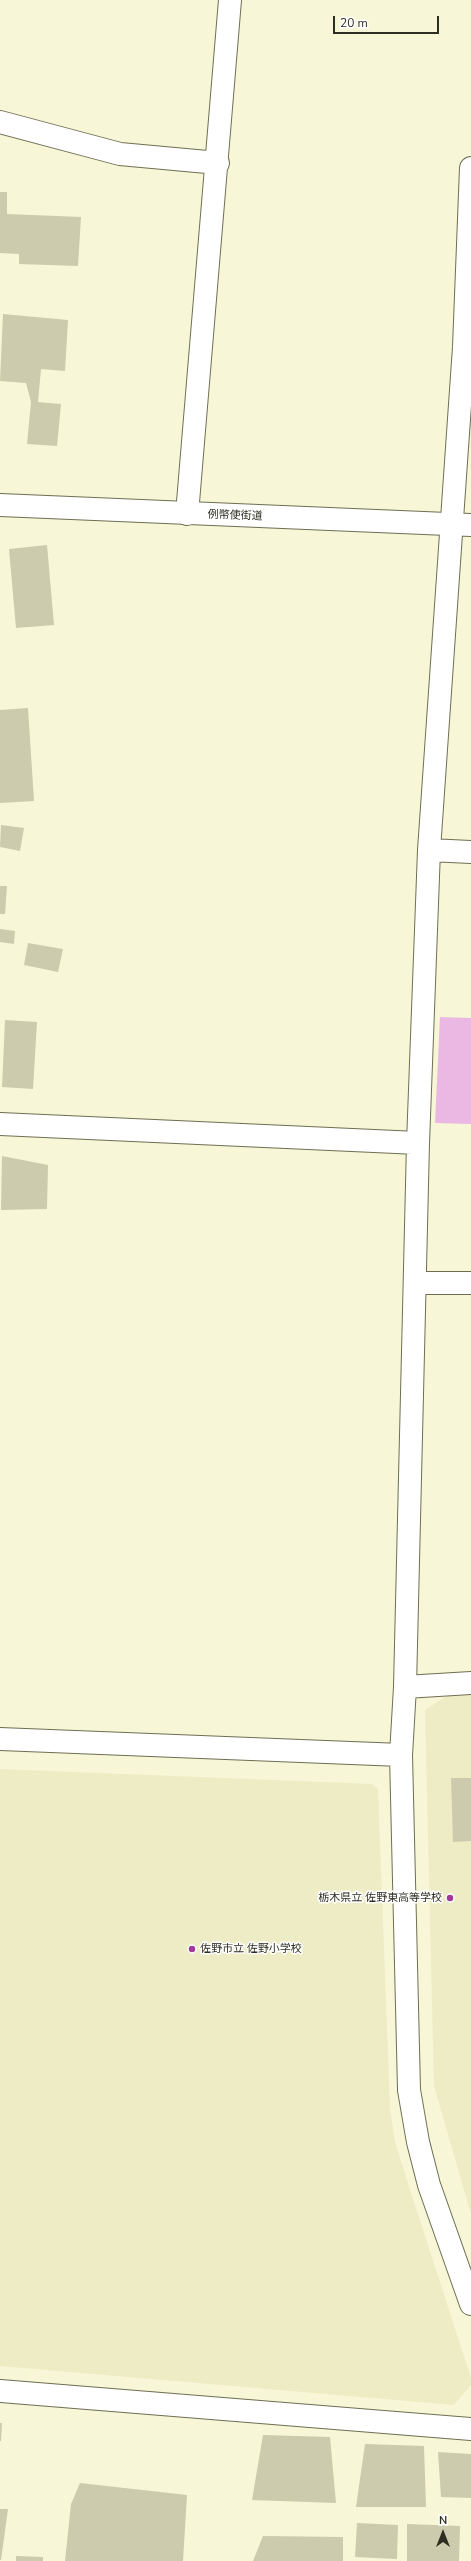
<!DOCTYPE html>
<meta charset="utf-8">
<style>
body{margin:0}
#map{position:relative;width:471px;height:2561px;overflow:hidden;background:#f7f6d7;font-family:"Nunito Sans",sans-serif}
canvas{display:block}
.north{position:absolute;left:423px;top:2513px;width:40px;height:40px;-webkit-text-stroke:3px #fff;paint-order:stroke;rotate:0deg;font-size:11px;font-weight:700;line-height:16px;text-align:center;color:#2d2d21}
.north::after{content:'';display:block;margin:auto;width:14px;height:18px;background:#2d2d21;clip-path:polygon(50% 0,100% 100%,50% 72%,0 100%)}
.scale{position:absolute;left:333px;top:16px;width:106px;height:18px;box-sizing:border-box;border:2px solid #2d2d21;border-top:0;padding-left:5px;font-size:12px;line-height:14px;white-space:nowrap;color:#2d2d21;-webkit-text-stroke:3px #fff;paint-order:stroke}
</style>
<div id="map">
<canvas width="471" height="2561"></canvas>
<div class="north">N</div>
<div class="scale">20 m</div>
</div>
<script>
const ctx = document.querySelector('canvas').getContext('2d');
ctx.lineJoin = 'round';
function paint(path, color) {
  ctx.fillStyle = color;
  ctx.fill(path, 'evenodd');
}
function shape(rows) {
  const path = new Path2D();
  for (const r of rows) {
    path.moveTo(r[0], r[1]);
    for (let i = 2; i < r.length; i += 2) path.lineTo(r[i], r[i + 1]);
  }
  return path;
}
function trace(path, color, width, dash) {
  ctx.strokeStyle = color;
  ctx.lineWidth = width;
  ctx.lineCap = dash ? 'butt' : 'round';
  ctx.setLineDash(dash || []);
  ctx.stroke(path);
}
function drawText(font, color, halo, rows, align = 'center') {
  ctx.font = font + ' "Nunito Sans","Noto Sans JP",sans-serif';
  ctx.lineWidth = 3;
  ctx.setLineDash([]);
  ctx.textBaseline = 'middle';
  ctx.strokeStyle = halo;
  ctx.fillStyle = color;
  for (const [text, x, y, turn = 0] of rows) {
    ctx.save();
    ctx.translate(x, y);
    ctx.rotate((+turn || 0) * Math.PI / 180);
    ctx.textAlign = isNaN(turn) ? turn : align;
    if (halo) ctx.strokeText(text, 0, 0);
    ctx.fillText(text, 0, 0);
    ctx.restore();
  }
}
paint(shape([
 [453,1692,471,1692,471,2214,434,2086,425,1710],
 [0,1769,372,1784,378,1789,390,2109,395,2142,414,2202,471,2378,471,2385,454,2405,0,2366]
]), '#edecc5');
paint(shape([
 [440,1017,471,1018,471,1124,435,1123]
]), '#eab8e2');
paint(shape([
 [0,192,7,192,7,214,81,217,78,266,19,264,19,254,0,253],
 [3,314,68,320,65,371,41,369,38,402,61,404,57,446,27,444,31,402,26,383,0,381],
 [47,545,54,625,16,628,9,549],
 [28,708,34,801,0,803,0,710],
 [1,825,24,828,20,851,0,847],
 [0,886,7,886,5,914,0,914],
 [0,929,15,931,14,944,0,942],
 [28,943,63,949,58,972,24,965],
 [5,1020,37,1022,33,1089,2,1087],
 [2,1156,48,1165,47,1209,1,1210],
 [451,1778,471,1778,471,1841,453,1842],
 [0,2423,2,2423,1,2441,0,2441],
 [263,2435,330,2437,336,2503,252,2500],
 [365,2444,424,2446,426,2507,356,2507],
 [438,2452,471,2454,471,2498,441,2497],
 [80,2483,187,2495,183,2561,65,2561,71,2504],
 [0,2509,8,2509,1,2560,0,2560],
 [357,2523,398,2525,397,2559,355,2557],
 [407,2524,460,2526,459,2561,407,2561],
 [263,2536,343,2537,343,2561,253,2561],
 [16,2556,43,2557,43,2561,16,2561]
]), '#cccbad');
const minor = shape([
 [0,122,120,154,218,163],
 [471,168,464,347,429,850,418,1143,405,1687,401,1755,409,2090,418,2142,429,2185,471,2304],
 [187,514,230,0],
 [429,850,471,852],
 [0,1124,418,1143],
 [416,1283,471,1283],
 [405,1687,471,1683],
 [0,1739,401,1755],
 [0,2391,471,2429]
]);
const major = shape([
 [0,505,471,525]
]);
trace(minor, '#6f6e53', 24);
trace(major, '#6f6e53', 24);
trace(minor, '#fff', 22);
trace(major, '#fff', 22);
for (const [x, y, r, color] of [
 [450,1898,4,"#a3389a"],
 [192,1949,4,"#a3389a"]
]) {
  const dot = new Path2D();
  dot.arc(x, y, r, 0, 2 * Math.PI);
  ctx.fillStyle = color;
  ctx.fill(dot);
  trace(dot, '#fff', 1.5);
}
drawText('11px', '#2d2d21', '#fff', [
 ["例幣使街道",235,516,2]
]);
drawText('11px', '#2d2d21', '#fff', [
 ["栃木県立 佐野東高等学校",442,1898],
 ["佐野市立 佐野小学校",200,1949,"left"]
], 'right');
</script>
